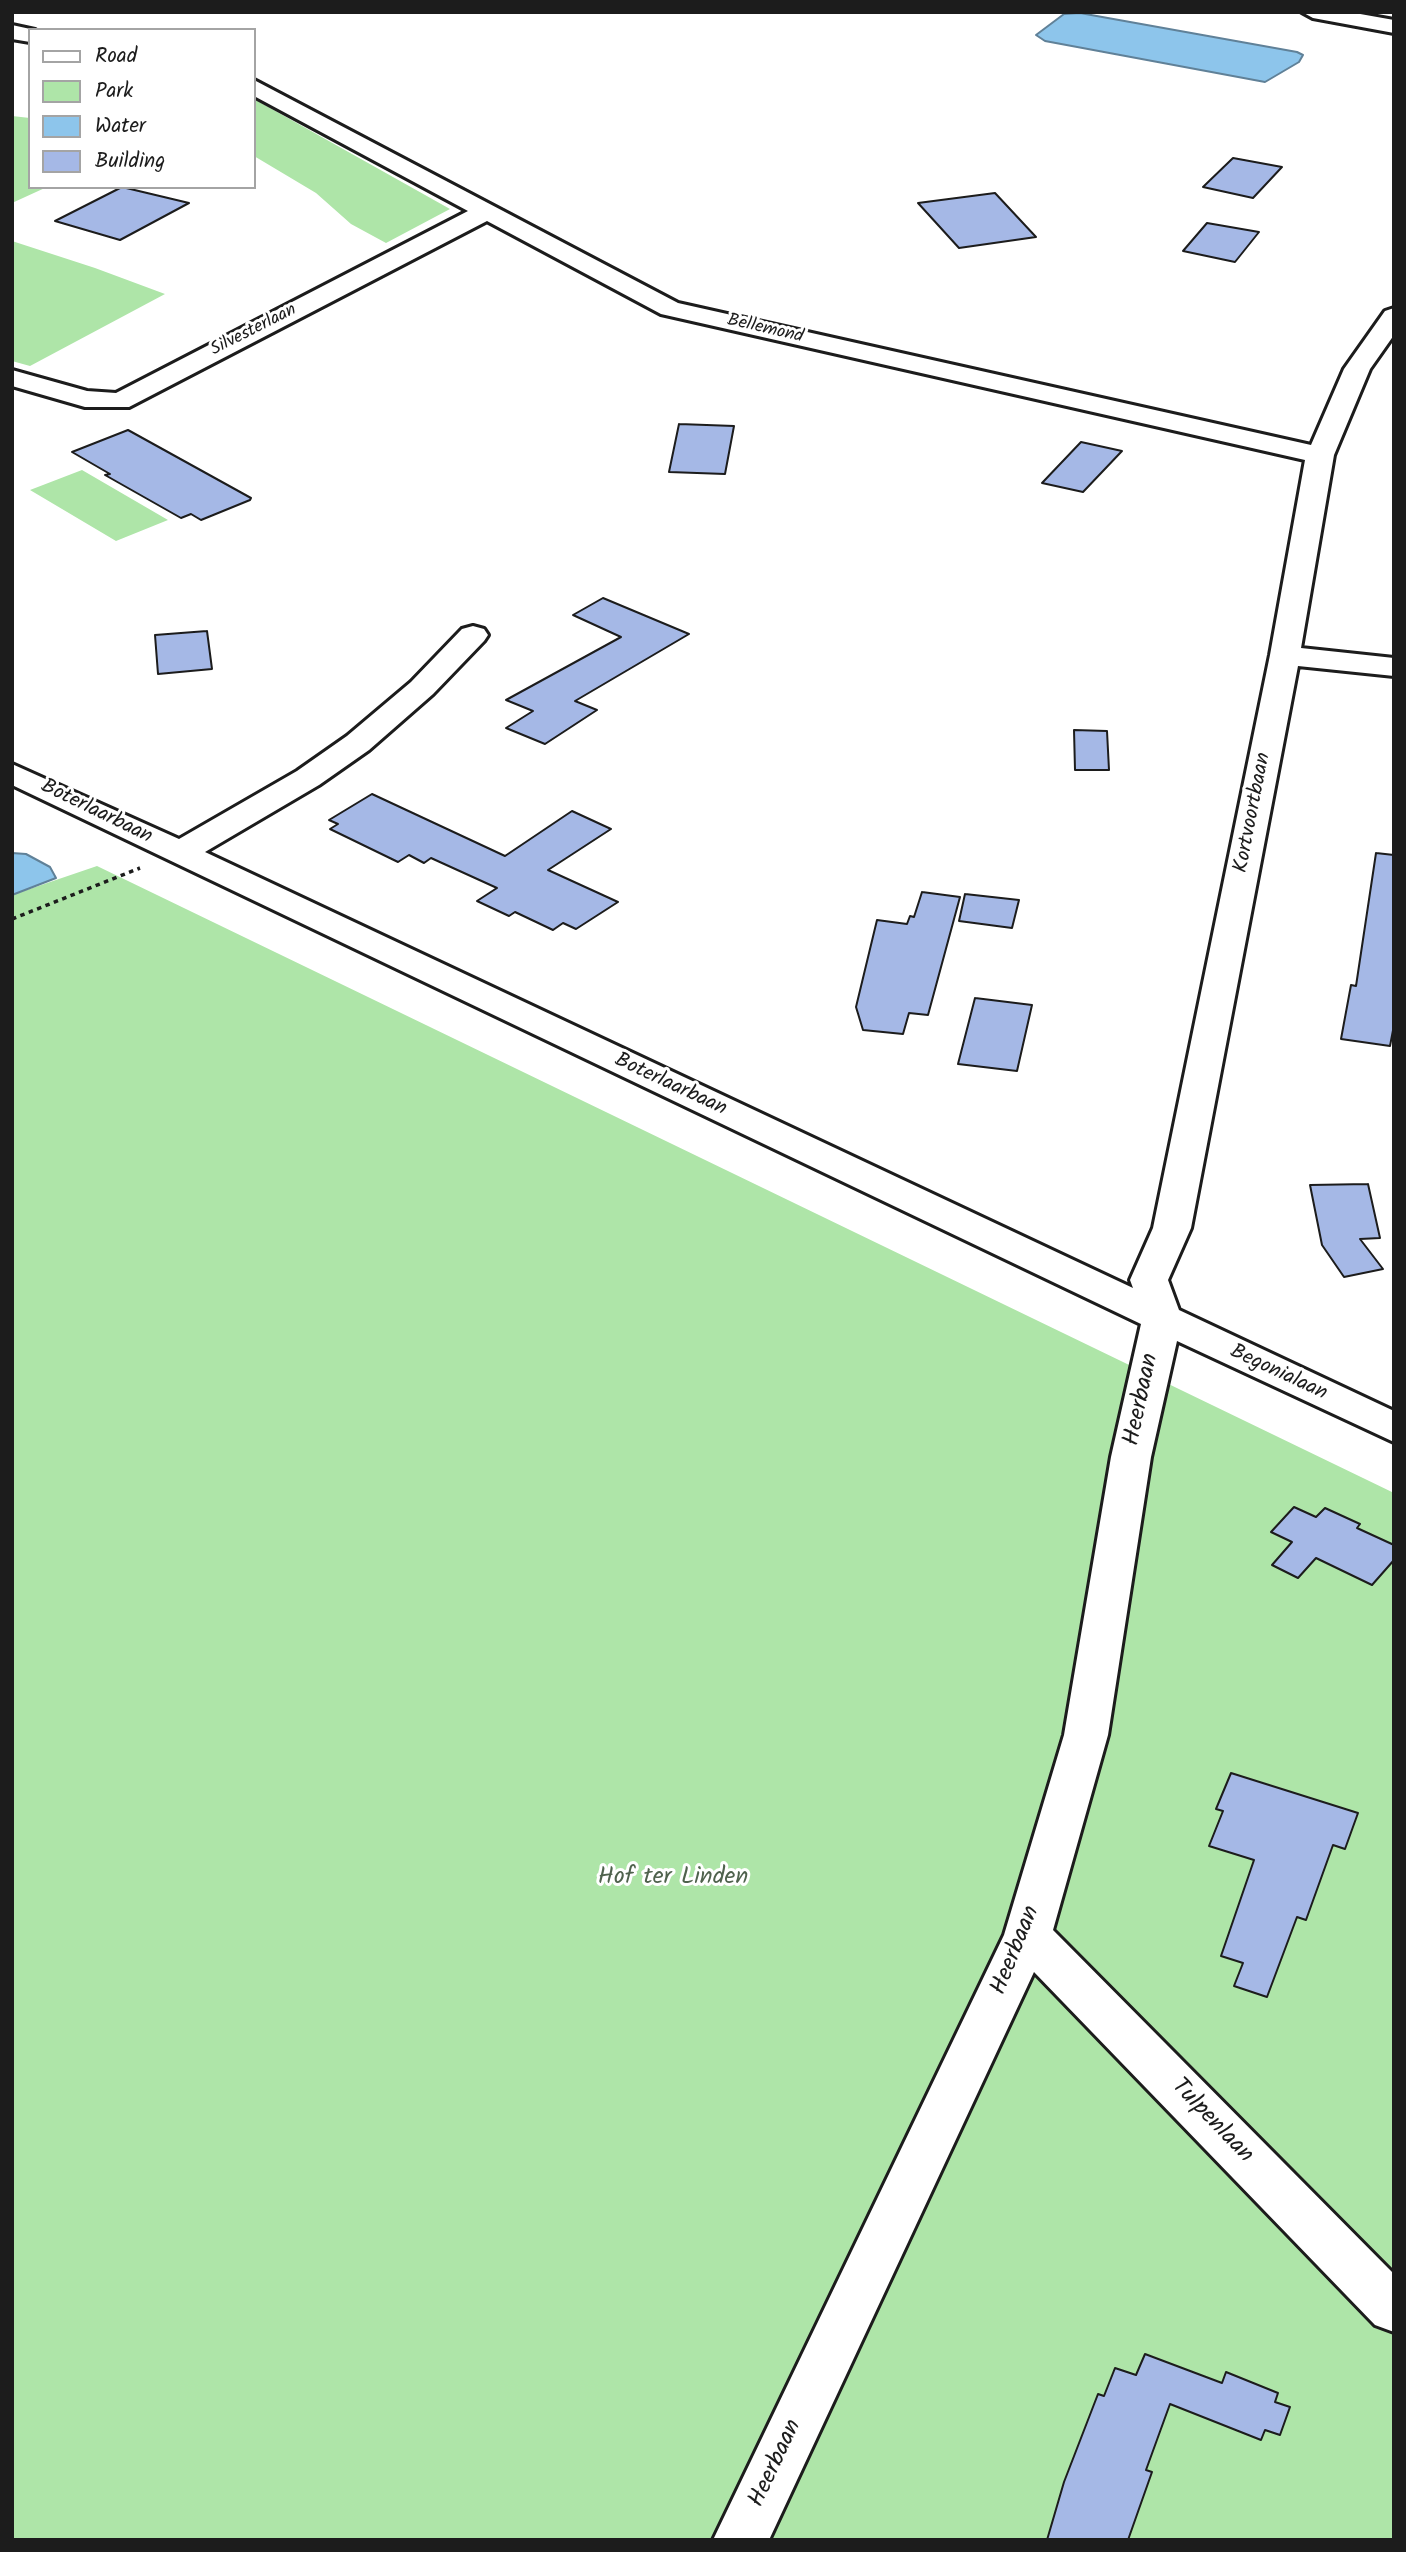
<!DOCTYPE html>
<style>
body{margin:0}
#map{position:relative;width:1406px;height:2552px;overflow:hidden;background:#fff;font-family:Kalam,sans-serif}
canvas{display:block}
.frame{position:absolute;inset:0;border:14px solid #1c1c1c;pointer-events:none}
.legend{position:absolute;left:28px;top:28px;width:228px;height:161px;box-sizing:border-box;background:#fff;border:2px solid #a4a4a4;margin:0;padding:9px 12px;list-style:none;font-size:21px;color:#1c1c1c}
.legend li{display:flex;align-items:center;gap:14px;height:35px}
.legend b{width:35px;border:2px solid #a4a4a4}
</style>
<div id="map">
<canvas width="1406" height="2552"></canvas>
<div class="frame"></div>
<ul class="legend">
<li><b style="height:9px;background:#fff"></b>Road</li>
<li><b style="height:19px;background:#aee5a8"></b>Park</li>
<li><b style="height:19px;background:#8dc5eb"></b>Water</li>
<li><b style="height:19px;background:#a5b8e6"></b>Building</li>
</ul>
</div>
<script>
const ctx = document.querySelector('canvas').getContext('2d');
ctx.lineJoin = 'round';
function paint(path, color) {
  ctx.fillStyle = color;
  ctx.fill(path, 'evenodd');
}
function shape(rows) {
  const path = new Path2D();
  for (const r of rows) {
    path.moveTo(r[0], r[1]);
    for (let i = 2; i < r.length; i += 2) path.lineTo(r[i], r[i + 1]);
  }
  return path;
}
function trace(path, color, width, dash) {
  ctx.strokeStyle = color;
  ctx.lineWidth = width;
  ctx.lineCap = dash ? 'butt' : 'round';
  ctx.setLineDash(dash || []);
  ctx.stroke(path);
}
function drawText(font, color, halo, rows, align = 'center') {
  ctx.font = font + ' Kalam,sans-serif';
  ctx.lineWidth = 6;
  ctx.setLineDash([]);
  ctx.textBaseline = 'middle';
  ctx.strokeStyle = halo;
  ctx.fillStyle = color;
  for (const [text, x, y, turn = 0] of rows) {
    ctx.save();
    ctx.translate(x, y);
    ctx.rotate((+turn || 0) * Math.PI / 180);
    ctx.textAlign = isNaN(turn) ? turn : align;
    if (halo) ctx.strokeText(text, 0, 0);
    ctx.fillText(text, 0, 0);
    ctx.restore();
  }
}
paint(shape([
 [254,99,450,209,386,243,351,224,316,193,254,156],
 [12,116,30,118,30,187,47,187,12,203],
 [12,241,95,268,165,294,30,366,12,361],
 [82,470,168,520,116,541,30,490],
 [97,866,1394,1493,1394,2540,12,2540,12,895]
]), '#aee5a8');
const water = shape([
 [1080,13,1297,52,1303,55,1299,62,1265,82,1045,41,1036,35,1064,14,1080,13],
 [12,853,26,854,50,867,56,878,12,895,12,853]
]);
paint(water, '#8dc5eb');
trace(water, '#608198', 2);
const building = shape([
 [1233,158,1282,167,1253,198,1203,187,1233,158],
 [122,187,189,203,120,240,55,221,122,187],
 [995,193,1036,237,959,248,918,203,995,193],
 [1207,223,1259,232,1235,262,1183,251,1207,223],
 [679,424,734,426,725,474,669,472,679,424],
 [128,430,251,498,250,500,201,520,191,514,181,518,105,475,110,474,72,452,128,430],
 [1081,442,1122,451,1083,492,1042,483,1081,442],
 [603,598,689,634,575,701,597,710,545,744,506,728,533,711,506,700,621,637,573,615,603,598],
 [207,631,212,669,158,674,155,635,207,631],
 [1074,730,1107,731,1109,770,1075,770,1074,730],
 [372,794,505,856,572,811,611,829,548,870,618,902,576,929,563,923,553,930,515,912,509,916,477,901,497,888,431,858,424,863,409,855,398,862,330,829,338,824,329,820,372,794],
 [1376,853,1394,855,1394,1025,1390,1046,1341,1039,1351,985,1356,986,1376,853],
 [922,892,960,897,928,1015,909,1013,903,1034,863,1030,856,1007,877,920,907,924,910,916,914,917,922,892],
 [965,894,1019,900,1012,928,959,921,965,894],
 [975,998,1032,1005,1017,1071,958,1064,975,998],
 [1368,1184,1380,1238,1360,1239,1383,1269,1344,1277,1322,1245,1310,1185,1368,1184],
 [1294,1507,1316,1517,1325,1508,1360,1524,1357,1528,1394,1545,1394,1560,1372,1585,1316,1558,1298,1578,1272,1565,1292,1542,1271,1532,1294,1507],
 [1231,1773,1358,1813,1345,1849,1333,1845,1306,1920,1297,1917,1267,1997,1234,1986,1243,1963,1221,1956,1254,1860,1209,1846,1223,1811,1216,1809,1231,1773],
 [1145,2354,1222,2383,1226,2372,1278,2393,1275,2402,1290,2407,1280,2435,1265,2430,1261,2440,1170,2404,1146,2470,1152,2472,1128,2540,1047,2540,1064,2482,1098,2394,1104,2396,1115,2368,1136,2375,1145,2354]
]);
paint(building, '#a5b8e6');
trace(building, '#1c1c1c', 2);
const minor = shape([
 [1302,12,1349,12,1394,20,1394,33,1313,18,1302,12],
 [12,25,35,30,30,30,30,42,12,39,12,25],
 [254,80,678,303,1311,445,1344,369,1385,311,1394,308,1394,335,1370,369,1334,455,1301,648,1394,658,1394,676,1298,666,1191,1228,1168,1280,1179,1310,1394,1411,1394,1442,1177,1341,1151,1457,1108,1735,1053,1930,1394,2274,1394,2332,1375,2325,1034,1972,769,2540,713,2540,1004,1935,1064,1735,1111,1457,1141,1324,12,785,12,764,179,839,297,771,347,736,411,682,462,629,473,626,484,629,488,635,484,641,433,694,369,750,319,785,205,852,1133,1288,1130,1280,1153,1228,1270,655,1305,460,661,314,487,221,129,407,85,407,12,386,12,370,87,391,116,393,468,211,254,96,254,80]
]);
trace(minor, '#1c1c1c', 6);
trace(shape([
 [12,919,140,868]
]), '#1c1c1c', 3.5, [4.5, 4.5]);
paint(minor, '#fff');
drawText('18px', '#1c1c1c', '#fff', [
 ["Bellemond",765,330,13],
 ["Silvesterlaan",254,331,-27]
]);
drawText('21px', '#1c1c1c', '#fff', [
 ["Boterlaarbaan",96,813,26],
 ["Kortvoortbaan",1254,813,-79],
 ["Boterlaarbaan",670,1086,25],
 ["Begonialaan",1278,1374,25]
]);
drawText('24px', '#1c1c1c', '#fff', [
 ["Heerbaan",1143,1400,-78],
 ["Heerbaan",1017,1951,-68],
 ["Tulpenlaan",1211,2122,46],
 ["Heerbaan",777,2464,-65]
]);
drawText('24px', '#4f624d', '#fff', [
 ["Hof ter Linden",673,1879]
]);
</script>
